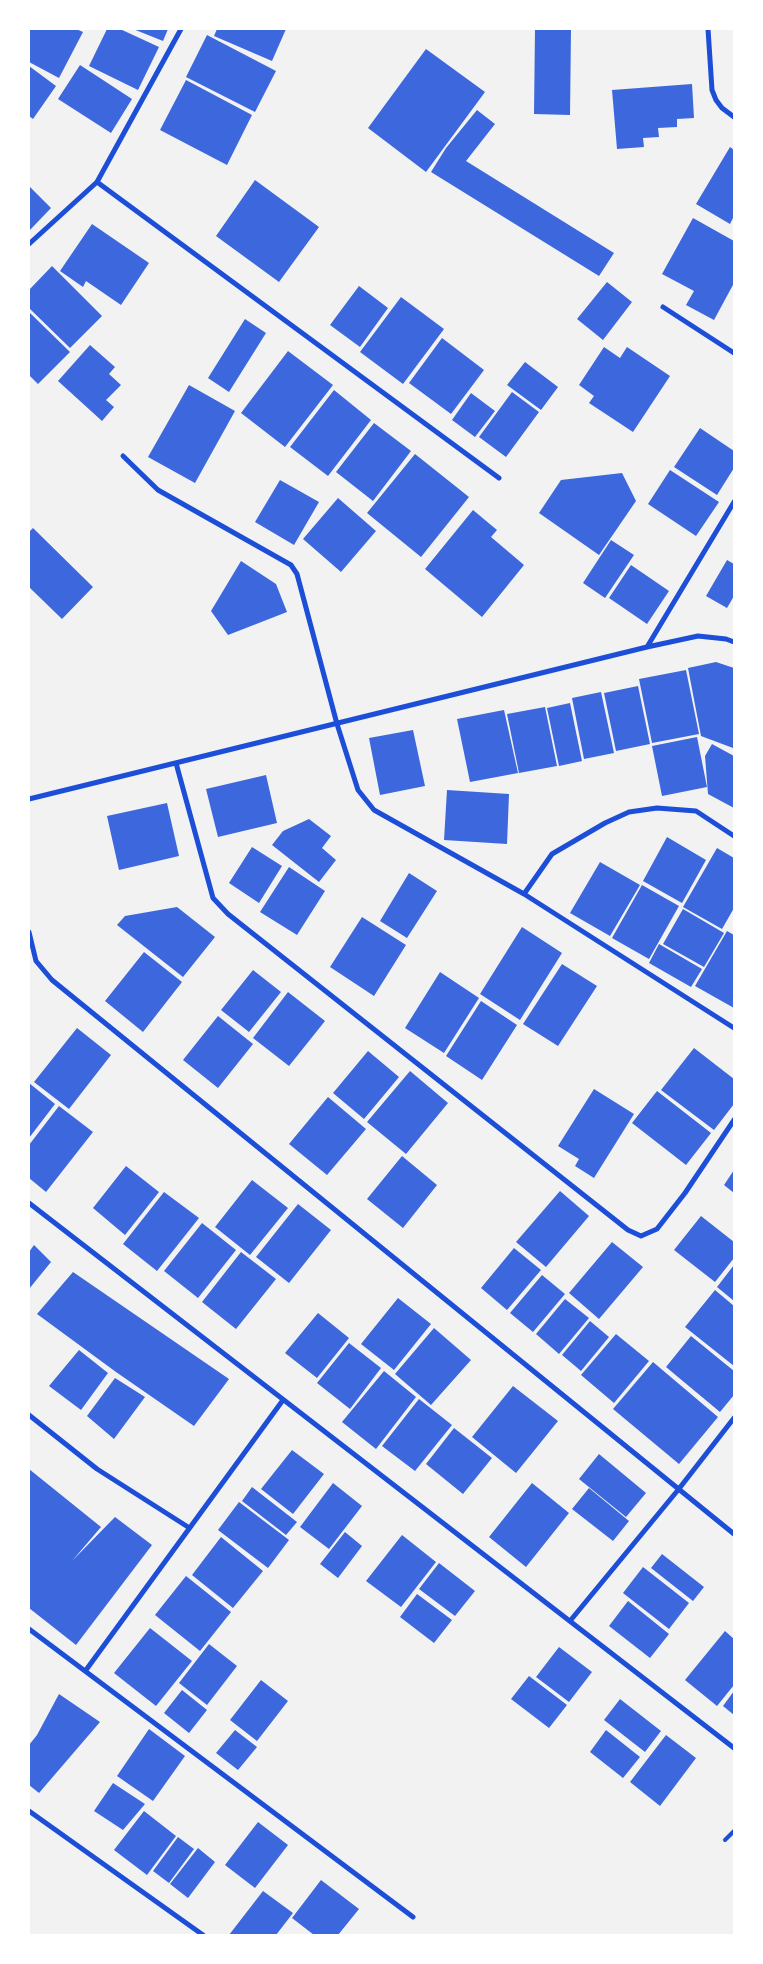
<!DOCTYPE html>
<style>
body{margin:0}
#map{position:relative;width:763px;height:1964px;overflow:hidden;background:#f2f2f2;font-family:Cabin,sans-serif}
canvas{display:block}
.frame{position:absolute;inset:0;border:30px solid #fff;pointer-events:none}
</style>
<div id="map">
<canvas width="763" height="1964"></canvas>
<div class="frame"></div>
</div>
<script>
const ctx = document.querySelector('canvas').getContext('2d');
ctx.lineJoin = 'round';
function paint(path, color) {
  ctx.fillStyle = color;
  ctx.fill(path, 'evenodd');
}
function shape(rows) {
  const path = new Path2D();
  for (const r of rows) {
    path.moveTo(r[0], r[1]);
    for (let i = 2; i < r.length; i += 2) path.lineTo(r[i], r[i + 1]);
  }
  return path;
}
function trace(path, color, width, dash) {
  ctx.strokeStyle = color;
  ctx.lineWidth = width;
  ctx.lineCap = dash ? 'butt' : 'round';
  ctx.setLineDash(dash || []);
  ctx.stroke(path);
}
paint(shape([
 [29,29,76,29,83,32,59,78,29,62],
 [107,29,120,29,159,47,138,90,89,66],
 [133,29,168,29,163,41],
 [217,29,286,29,272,61,214,36],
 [535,29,571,29,570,115,534,114],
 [207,35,276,71,255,112,186,77],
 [426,49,485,92,426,172,368,128],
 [80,65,132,99,111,133,58,99],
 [29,66,56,86,33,119,29,116],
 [186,80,252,115,227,165,160,130],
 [692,84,694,118,677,119,677,127,658,128,659,137,643,138,644,147,617,149,612,90],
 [477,110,495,124,466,161,614,253,599,276,431,172,446,148],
 [730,147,734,150,734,216,730,224,696,204],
 [255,180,319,227,279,282,216,236],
 [29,186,51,208,29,231],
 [693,218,734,241,734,283,714,320,686,305,694,291,662,274],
 [92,224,149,263,121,305,86,281,83,287,60,271],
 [52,266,102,316,70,348,29,308,29,290],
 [607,282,632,302,603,340,577,319],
 [359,286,388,308,360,347,330,325],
 [401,297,444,329,403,384,360,352],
 [29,312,70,352,38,384,29,375],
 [245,319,266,333,229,392,208,378],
 [442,338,484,370,451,414,409,383],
 [90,345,115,367,109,374,121,385,106,400,114,407,102,421,58,381],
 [604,347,620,358,627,347,670,376,633,432,589,403,594,396,579,385],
 [288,351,333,385,285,447,241,413],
 [525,362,558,387,541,410,507,385],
 [189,385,235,411,195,483,148,457],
 [334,390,371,420,328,476,290,447],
 [512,392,539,412,506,457,479,437],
 [471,393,495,411,475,437,452,420],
 [374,423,411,451,373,501,336,472],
 [700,428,734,451,734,468,717,495,674,467],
 [415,454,469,497,421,557,367,513],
 [670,470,719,502,696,536,648,504],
 [622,473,636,501,599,555,539,513,561,480],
 [280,480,319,502,294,545,255,522],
 [338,498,376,531,341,572,303,539],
 [473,510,497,530,491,537,524,565,482,617,425,569],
 [33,528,93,587,62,619,29,587,29,532],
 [611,540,634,555,605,598,583,583],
 [727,560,734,564,734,596,727,608,706,596],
 [241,561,276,584,287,612,228,635,211,611],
 [631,565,669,591,647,624,609,598],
 [716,662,734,668,733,748,701,736,688,668],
 [686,670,699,734,652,743,639,679],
 [638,686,650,744,616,751,604,693],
 [601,692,614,753,584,759,572,698],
 [570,703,582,761,559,766,547,708],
 [545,707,557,766,519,773,507,714],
 [504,710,518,773,470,782,457,719],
 [413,730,425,786,380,795,369,738],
 [697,737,707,787,662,796,652,746],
 [712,744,734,756,734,808,708,794,705,756],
 [266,775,277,823,218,837,206,789],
 [447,790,509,794,507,844,444,840],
 [167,803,179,856,119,870,107,816],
 [309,819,331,836,322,848,336,860,319,882,272,845,283,831],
 [667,837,706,860,682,903,643,881],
 [252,847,282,866,259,903,229,883],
 [717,848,734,858,734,908,722,929,683,907],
 [600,862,640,885,610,936,570,913],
 [289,867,325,891,297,935,260,912],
 [409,873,437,891,407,938,380,921],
 [642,885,679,906,649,959,612,938],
 [177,907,215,937,183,977,117,925,125,916],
 [683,909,724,933,704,967,663,944],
 [362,917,406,945,374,996,330,967],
 [522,927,562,953,520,1020,480,994],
 [727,931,734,935,734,1008,695,986],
 [659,944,702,969,691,987,649,963],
 [144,952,182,982,143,1032,105,1001],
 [562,964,597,986,558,1046,523,1024],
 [253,970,281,992,249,1032,221,1010],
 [440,972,479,998,444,1053,405,1028],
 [288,992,325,1021,289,1066,253,1038],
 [481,1001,517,1025,482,1080,446,1056],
 [218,1016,253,1044,218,1088,183,1060],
 [77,1028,111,1055,69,1109,34,1082],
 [694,1048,734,1079,734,1104,714,1130,661,1090],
 [368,1051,399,1077,364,1119,333,1093],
 [410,1071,448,1103,406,1154,367,1122],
 [29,1083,55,1104,29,1138],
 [594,1089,634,1114,594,1178,575,1166,579,1159,558,1146],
 [657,1091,711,1133,686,1165,632,1123],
 [328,1097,366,1129,327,1175,289,1144],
 [59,1106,93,1132,46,1192,29,1178,29,1145],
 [402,1156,437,1185,403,1228,367,1199],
 [126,1166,159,1192,125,1235,93,1208],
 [734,1170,734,1193,724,1185],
 [252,1180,288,1208,250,1255,215,1227],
 [560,1191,589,1216,546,1267,516,1242],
 [164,1192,199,1218,157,1271,123,1244],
 [298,1204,331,1230,289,1283,256,1257],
 [701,1216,734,1242,734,1258,715,1282,674,1250],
 [202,1223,236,1250,198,1298,164,1271],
 [612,1242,643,1267,599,1319,569,1293],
 [34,1245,51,1262,29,1289,29,1252],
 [514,1248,541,1270,507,1310,481,1288],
 [241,1252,276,1279,236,1329,202,1302],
 [734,1265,734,1301,717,1287],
 [73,1272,229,1379,194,1426,116,1372,37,1314],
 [542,1275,565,1294,533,1332,510,1313],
 [715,1290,734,1306,734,1366,685,1327],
 [398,1298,431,1324,394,1370,361,1344],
 [565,1299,589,1318,559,1354,536,1334],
 [318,1313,349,1338,317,1378,285,1353],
 [590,1321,609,1337,581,1371,562,1355],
 [434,1328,471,1360,431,1405,395,1374],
 [616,1334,649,1361,614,1403,581,1375],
 [691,1336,734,1371,734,1395,720,1412,666,1367],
 [349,1343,381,1368,350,1409,317,1383],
 [79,1350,108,1373,81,1410,49,1386],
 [653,1362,718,1417,679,1464,613,1409],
 [384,1371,416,1397,376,1449,342,1422],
 [115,1378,145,1397,114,1439,87,1416],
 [513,1386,558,1421,516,1473,472,1437],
 [419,1399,452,1425,415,1471,382,1446],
 [454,1428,492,1458,463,1494,426,1464],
 [292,1450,324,1474,293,1514,261,1489],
 [599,1454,646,1493,626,1517,579,1479],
 [29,1469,101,1527,72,1561,115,1517,152,1545,76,1645,29,1608],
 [333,1483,362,1506,329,1549,300,1527],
 [532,1483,569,1513,526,1567,489,1537],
 [252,1487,297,1522,286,1535,242,1501],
 [589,1488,629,1521,613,1541,572,1509],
 [239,1502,289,1540,268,1568,218,1530],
 [345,1532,362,1546,338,1578,320,1564],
 [402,1535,436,1562,401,1607,366,1581],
 [221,1537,263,1571,233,1608,192,1575],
 [662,1554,704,1587,693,1601,651,1568],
 [439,1563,475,1591,455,1616,419,1589],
 [643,1567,689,1603,669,1629,623,1593],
 [186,1576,231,1612,200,1651,155,1615],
 [417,1594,452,1620,434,1643,400,1617],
 [628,1601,669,1634,650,1658,609,1626],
 [150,1628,192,1661,156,1706,114,1673],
 [725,1631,734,1639,734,1685,717,1706,685,1680],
 [209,1644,237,1666,207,1705,179,1683],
 [559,1647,592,1672,569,1702,536,1677],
 [529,1676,567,1705,549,1728,511,1699],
 [261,1680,288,1701,257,1741,230,1720],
 [182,1690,207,1710,189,1733,164,1713],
 [734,1691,734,1715,723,1706],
 [59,1694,100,1722,39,1793,29,1785,29,1745,37,1735],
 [620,1699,661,1731,645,1752,604,1720],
 [149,1729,185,1756,153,1801,117,1776],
 [235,1730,257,1747,238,1770,216,1753],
 [606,1730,640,1757,623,1778,590,1752],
 [666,1735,696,1758,660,1806,630,1782],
 [113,1783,145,1804,123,1830,94,1811],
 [144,1811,176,1836,147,1875,114,1850],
 [258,1822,288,1845,255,1888,225,1865],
 [178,1837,194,1849,169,1883,153,1871],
 [198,1848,215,1862,188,1898,170,1884],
 [321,1880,359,1909,338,1935,314,1935,292,1918],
 [263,1891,293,1913,276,1935,229,1935]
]), '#3d67dc');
trace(shape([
 [725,1840,734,1831]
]), '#1d4ed8', 4);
trace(shape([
 [708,29,712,90,716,100,722,108,734,117],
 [97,182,499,478],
 [29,244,97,182,181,29],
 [663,307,734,353],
 [123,456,158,490,291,565,297,574,337,724,358,790,374,810,524,894,734,1028],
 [647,647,734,502],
 [176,763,213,898,228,914,628,1230,641,1236,657,1229,685,1193,734,1120],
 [29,799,647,647,698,636,726,639,734,642],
 [524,894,552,854,605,823,629,812,657,808,696,811,734,836],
 [29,932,36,961,52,980,734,1534],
 [29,1203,734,1748],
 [29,1415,97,1469,188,1527],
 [570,1621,678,1490,734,1418],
 [29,1629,413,1917],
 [86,1670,283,1400],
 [29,1811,203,1935]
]), '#1d4ed8', 5);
</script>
